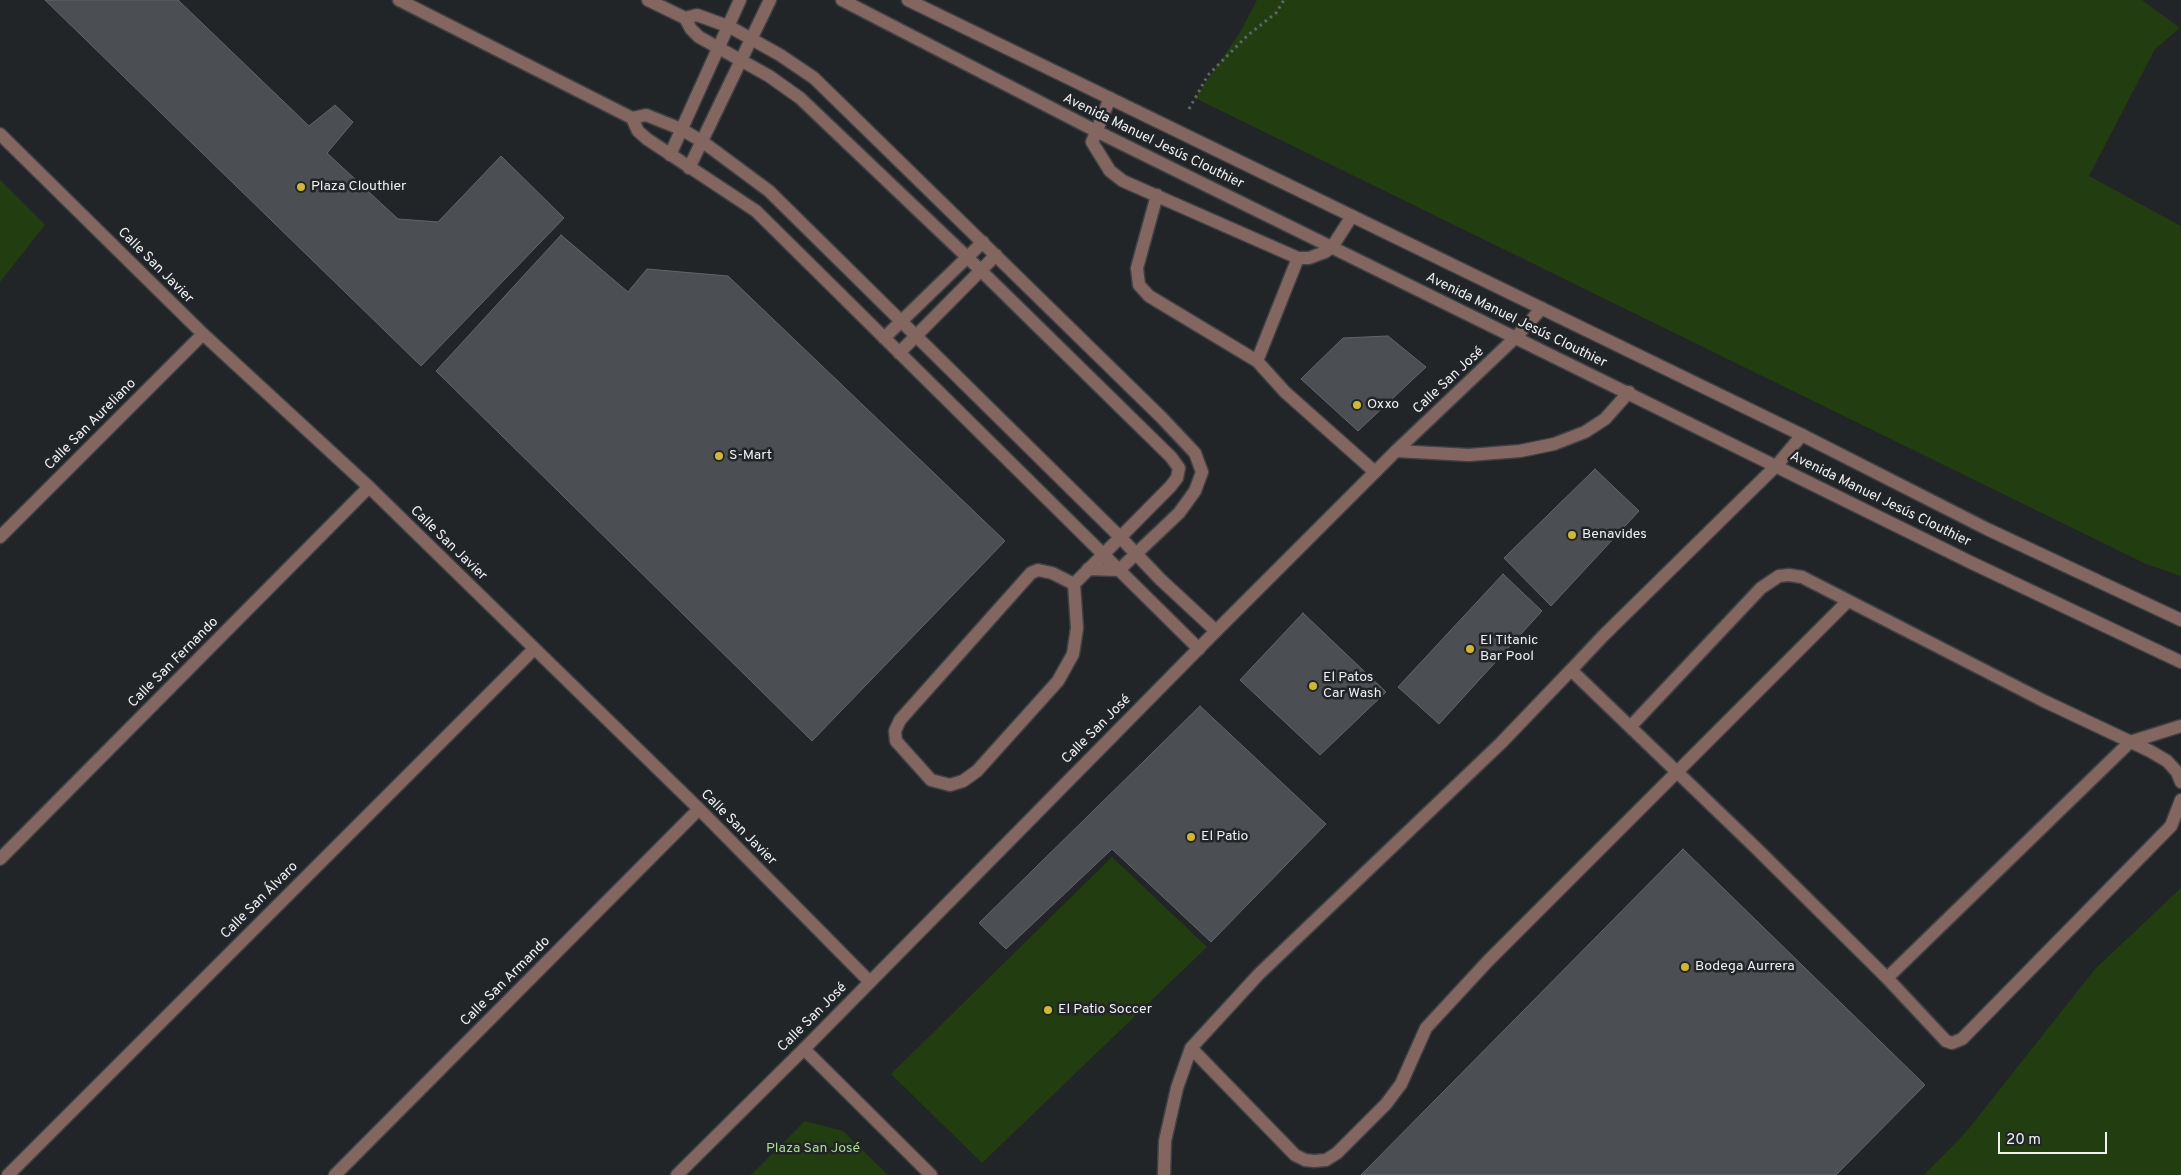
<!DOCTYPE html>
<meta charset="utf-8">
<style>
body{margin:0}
#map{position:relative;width:2181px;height:1175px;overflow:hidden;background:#222528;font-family:Overpass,sans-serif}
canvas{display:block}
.scale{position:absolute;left:1998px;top:1132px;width:109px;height:22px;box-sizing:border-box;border:2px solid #eef0f2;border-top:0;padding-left:6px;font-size:15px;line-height:18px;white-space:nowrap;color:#eef0f2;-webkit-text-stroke:4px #222528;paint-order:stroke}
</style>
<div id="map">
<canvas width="2181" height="1175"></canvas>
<div class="scale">20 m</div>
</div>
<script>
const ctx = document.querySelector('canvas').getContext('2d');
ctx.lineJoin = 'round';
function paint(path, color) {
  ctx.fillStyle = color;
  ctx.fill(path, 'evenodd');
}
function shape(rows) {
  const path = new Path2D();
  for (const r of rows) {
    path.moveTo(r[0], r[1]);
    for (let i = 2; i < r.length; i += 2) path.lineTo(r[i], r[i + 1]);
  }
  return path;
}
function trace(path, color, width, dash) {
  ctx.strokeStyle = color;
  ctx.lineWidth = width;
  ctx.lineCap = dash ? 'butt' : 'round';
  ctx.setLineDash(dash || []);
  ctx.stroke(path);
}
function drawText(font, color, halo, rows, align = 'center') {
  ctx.font = font + ' Overpass,sans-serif';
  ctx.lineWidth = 5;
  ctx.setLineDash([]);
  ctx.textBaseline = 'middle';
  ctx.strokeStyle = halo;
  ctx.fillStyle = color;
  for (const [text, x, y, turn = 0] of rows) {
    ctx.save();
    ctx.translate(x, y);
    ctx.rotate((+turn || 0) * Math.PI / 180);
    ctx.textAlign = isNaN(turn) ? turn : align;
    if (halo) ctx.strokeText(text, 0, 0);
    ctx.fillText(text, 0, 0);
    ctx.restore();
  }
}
paint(shape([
 [1257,0,2142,0,2180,28,2155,49,2089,176,2181,226,2181,576,2146,564,1195,98,1239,34],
 [0,180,45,225,0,282],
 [1112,857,1207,947,982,1163,891,1074],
 [2181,888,2181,1175,1924,1175,1966,1132,2095,969],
 [805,1121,843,1131,888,1175,751,1175]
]), '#223d10');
const building = shape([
 [45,0,178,0,309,126,335,105,353,122,327,153,398,219,438,222,501,156,564,218,421,366,45,0],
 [561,235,628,292,647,269,728,276,1005,541,812,741,436,371,561,235],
 [1388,336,1426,367,1358,431,1301,379,1343,338,1388,336],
 [1595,469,1639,511,1551,606,1504,558,1595,469],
 [1503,574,1542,611,1439,724,1398,687,1503,574],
 [1303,613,1386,692,1320,755,1240,680,1303,613],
 [1200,706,1326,824,1211,942,1112,849,1006,949,979,923,1200,706],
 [1683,849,1925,1085,1836,1175,1361,1175,1683,849]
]);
paint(building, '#4b4e52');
trace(building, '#62666a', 1);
const service = shape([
 [399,0,632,118,638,131,647,139,756,211,1199,649],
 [648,0,685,18,691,29,699,37,769,76,800,98,966,256,1171,457,1179,468,1177,478,1170,487,1074,584,1077,628,1073,654,1058,681,977,771,963,781,950,785,931,780,896,741,895,731,900,720,1031,573,1038,570,1052,573,1074,584],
 [685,18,697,15,730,27,780,55,814,78,1161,417,1195,453,1202,472,1195,491,1179,513,1119,570,1088,569],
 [1110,98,1092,142,1110,171,1123,181,1298,258,1309,258,1325,252,1332,247,1352,216],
 [632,118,646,115,681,129,703,142,769,191,1120,537,1160,579,1216,631],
 [670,155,740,0],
 [689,168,770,0],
 [1157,195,1137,268,1139,285,1149,296,1257,361],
 [1298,258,1257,361,1285,392,1375,472],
 [884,338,983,242],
 [899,353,996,255],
 [1802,435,1777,465,1603,636,1571,670,1755,847,1887,978,1946,1041,1952,1043,1962,1039,2171,826,2181,800],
 [1396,451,1469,455,1520,451,1554,444,1585,432,1605,419,1629,392],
 [1571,670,1501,743,1259,974,1191,1048,1295,1155,1305,1160,1314,1161,1326,1160,1337,1153,1386,1104,1401,1084,1426,1028,1488,961,1848,601],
 [1631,726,1761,588,1779,576,1789,575,1802,577,2044,701,2150,751,2167,761,2177,772,2181,782],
 [1887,978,2130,742,2181,726],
 [1164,1175,1165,1141,1177,1088,1191,1048]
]);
const minor = shape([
 [0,134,203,334,369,487,699,809,870,982],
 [0,537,203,334],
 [0,859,369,487],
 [804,1049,931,1175],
 [8,1175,534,649],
 [335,1175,699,809]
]);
const tertiary = shape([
 [842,0,1096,131,1972,563,2181,662],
 [908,0,1802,435,1987,529,2181,620],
 [677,1175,804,1049,1216,631,1396,451,1516,337,1542,308]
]);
trace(service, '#3f4144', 15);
trace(minor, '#3f4144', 15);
trace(tertiary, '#3f4144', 15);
trace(shape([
 [1189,109,1208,75,1248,35,1276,13,1284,0]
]), '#626567', 3, [2.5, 4]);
trace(service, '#846661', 12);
trace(minor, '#846661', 12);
trace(tertiary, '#846661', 12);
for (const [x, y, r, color] of [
 [301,187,5,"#d1b736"],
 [1357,405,5,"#d1b736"],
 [719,456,5,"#d1b736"],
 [1572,535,5,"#d1b736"],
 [1470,649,5,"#d1b736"],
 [1313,686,5,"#d1b736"],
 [1191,837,5,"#d1b736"],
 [1685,967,5,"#d1b736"],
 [1048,1010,5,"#d1b736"]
]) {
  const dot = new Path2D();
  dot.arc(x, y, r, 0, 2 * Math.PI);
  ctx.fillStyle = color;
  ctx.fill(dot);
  trace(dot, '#222528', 2);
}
drawText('14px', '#eef0f2', '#222528', [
 ["Avenida Manuel Jesús Clouthier",1153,142,26],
 ["Calle San Javier",155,266,45],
 ["Avenida Manuel Jesús Clouthier",1516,321,26],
 ["Calle San José",1449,381,-43],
 ["Calle San Aureliano",91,425,-45],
 ["Avenida Manuel Jesús Clouthier",1880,500,26],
 ["Calle San Javier",448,544,44],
 ["Calle San Fernando",174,663,-45],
 ["Calle San José",1097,730,-45],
 ["Calle San Javier",738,828,45],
 ["Calle San Álvaro",260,901,-45],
 ["Calle San Armando",506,982,-45],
 ["Calle San José",813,1018,-45]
]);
drawText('14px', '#eef0f2', '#222528', [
 ["Plaza Clouthier",311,187],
 ["Oxxo",1367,405],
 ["S-Mart",729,456],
 ["Benavides",1582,535],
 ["El Titanic",1480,641],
 ["Bar Pool",1480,657],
 ["El Patos",1323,678],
 ["Car Wash",1323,694],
 ["El Patio",1201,837],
 ["Bodega Aurrera",1695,967],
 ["El Patio Soccer",1058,1010]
], 'left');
drawText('14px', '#aade8d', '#222528', [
 ["Plaza San José",813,1149]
]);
</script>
